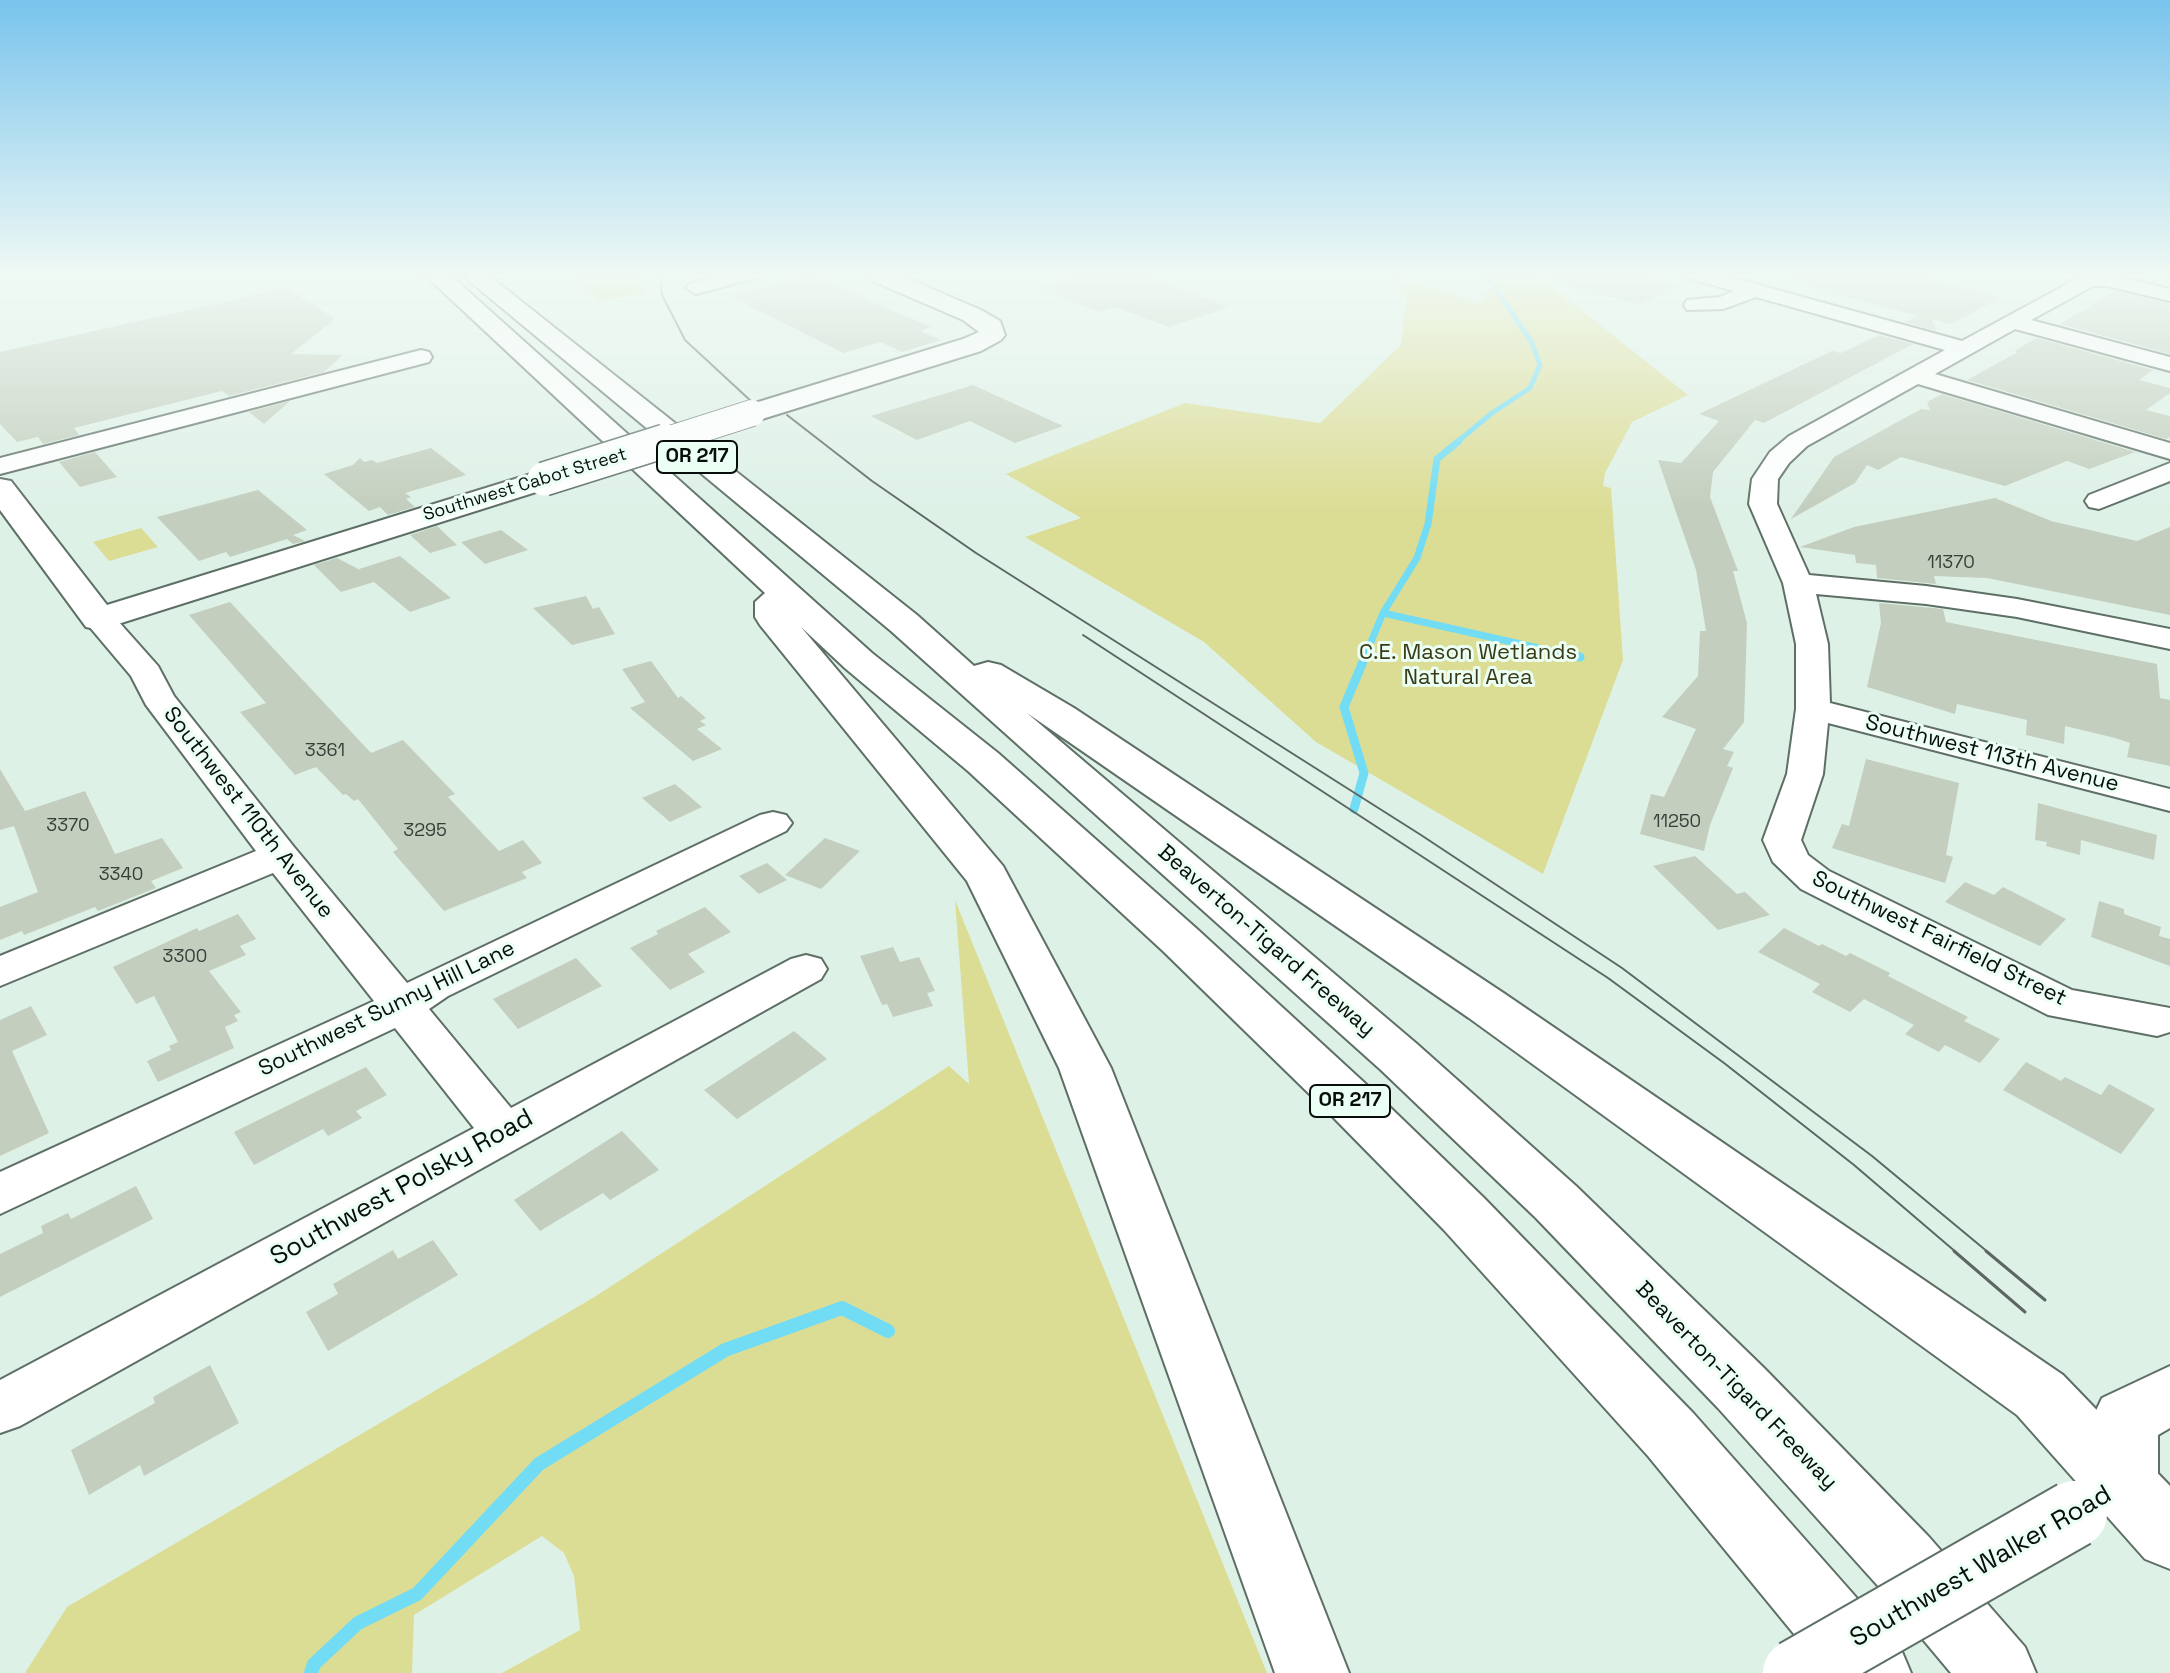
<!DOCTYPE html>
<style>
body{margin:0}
canvas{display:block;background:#def1e7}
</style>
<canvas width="2170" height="1673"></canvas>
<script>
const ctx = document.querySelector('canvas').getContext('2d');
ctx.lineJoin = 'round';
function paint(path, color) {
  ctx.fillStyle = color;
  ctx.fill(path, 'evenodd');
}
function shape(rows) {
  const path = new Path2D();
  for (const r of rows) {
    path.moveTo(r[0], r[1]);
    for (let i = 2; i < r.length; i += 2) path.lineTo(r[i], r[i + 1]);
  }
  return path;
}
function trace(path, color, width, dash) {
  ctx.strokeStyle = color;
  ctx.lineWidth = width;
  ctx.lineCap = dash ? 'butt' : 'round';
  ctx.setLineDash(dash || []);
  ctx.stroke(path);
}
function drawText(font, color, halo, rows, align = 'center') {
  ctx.font = font + ' "Space Grotesk",sans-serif';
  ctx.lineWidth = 6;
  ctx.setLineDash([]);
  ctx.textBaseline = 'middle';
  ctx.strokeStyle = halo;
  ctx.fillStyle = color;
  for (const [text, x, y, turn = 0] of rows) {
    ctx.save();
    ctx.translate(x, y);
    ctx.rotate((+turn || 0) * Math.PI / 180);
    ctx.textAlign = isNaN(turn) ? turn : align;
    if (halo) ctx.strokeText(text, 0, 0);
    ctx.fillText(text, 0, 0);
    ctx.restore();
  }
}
paint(shape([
 [573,274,642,274,643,293,600,301,584,288],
 [1483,274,1536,274,1688,395,1632,422,1605,473,1603,486,1611,488,1623,660,1543,874,1316,742,1204,642,1025,537,1081,518,1006,474,1185,403,1320,423,1401,345,1406,300,1392,275,1481,303,1491,283],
 [141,528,158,547,109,561,93,542],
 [955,900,1267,1673,502,1673,580,1630,574,1576,564,1553,542,1536,414,1615,412,1673,25,1673,67,1607,596,1296,949,1066,969,1084]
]), '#dcdd95');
trace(shape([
 [1456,443,1492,413,1530,388,1540,365,1532,343,1486,274]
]), '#72dcf4', 5);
trace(shape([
 [1383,613,1565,654],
 [1366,654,1383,613,1417,558,1428,524,1437,459,1459,441]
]), '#72dcf4', 7);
trace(shape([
 [1556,652,1580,657],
 [1354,809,1364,773,1344,707,1367,652]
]), '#72dcf4', 9);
trace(shape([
 [311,1673,314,1664,358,1623,417,1594,539,1464,725,1350,842,1308,888,1331]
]), '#72dcf4', 14);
paint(shape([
 [1083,274,1138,274,1229,307,1169,327,1115,307,1100,312,1038,288],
 [1558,274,1639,274,1679,286,1639,304,1557,284],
 [1795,274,1911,274,2000,298,1951,324,1931,319,1937,331,1905,322,1918,316,1794,283],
 [810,275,931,327,920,331,941,340,902,352,880,342,843,353,730,296],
 [287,288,335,319,291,354,343,355,324,372,229,396,222,391,74,428,79,435,43,444,38,437,17,442,0,424,0,352],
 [2116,291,2170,304,2170,354,2060,324],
 [1879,335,1913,344,1764,423,1755,420,1713,472,1710,497,1738,571,1733,571,1747,623,1744,722,1723,749,1734,752,1727,766,1733,768,1710,825,1704,851,1640,834,1651,794,1664,797,1696,729,1662,717,1698,676,1700,631,1706,631,1696,570,1658,460,1681,463,1719,421,1699,414,1832,351,1841,353],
 [2037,338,2153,370,2139,380,2170,388,2170,393,2146,410,2170,416,2170,437,2166,439,1967,380,2018,352,2014,351],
 [973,385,1063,426,1015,443,970,421,917,440,871,416],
 [1942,394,2135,452,2089,469,2067,461,2005,486,1901,457,1878,470,1867,465,1855,483,1791,519,1834,457,1921,409,1930,410,1927,402],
 [290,401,264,424,249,412],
 [431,448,466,475,405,493,411,497,406,499,415,507,388,515,380,507,369,511,324,474,353,465,360,458,364,462,372,460,377,463],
 [95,452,117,477,80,487,59,462],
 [258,490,307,530,293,535,305,541,293,544,287,539,230,557,226,552,199,561,157,517],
 [1995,498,2051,521,2137,541,2170,527,2170,615,1987,578,1934,576,1936,584,1877,578,1876,565,1856,563,1855,555,1800,547,1854,527],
 [437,526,457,545,430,553,410,535],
 [501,530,528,550,485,564,461,542],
 [400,556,451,598,410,612,374,582,341,592,314,565,337,558,362,571,359,569],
 [586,596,593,609,599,607,615,634,572,645,533,608],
 [230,602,371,753,403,740,455,794,448,797,499,851,523,840,542,863,522,872,527,878,444,911,393,852,398,849,358,799,354,801,346,794,343,795,316,767,295,775,240,712,266,703,189,615],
 [1879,603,1943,609,1946,622,2157,664,2160,698,2170,700,2170,766,2127,757,2130,743,2115,738,2065,726,2064,744,2026,735,2027,720,1957,704,1955,714,1867,687,1881,623],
 [651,661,678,698,681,696,706,718,700,721,706,725,697,729,722,749,693,761,630,708,645,702,622,669],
 [1866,759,1959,783,1946,855,1953,857,1945,883,1832,848,1842,824,1849,826],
 [0,769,25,811,85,791,115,854,162,838,183,868,151,881,156,888,98,911,95,907,24,935,22,931,0,940,0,907,38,892,14,826,0,830],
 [675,784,702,807,670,822,642,798],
 [2038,803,2157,835,2154,860,2081,840,2080,855,2046,846,2047,842,2035,840],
 [825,838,860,851,821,889,785,875],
 [1695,856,1737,894,1745,892,1770,915,1718,930,1653,866],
 [767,863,787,880,759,894,739,876],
 [1965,882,1994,895,2003,887,2066,919,2040,946,1945,902],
 [2099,901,2124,909,2124,914,2161,927,2159,936,2170,939,2170,966,2091,937],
 [705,907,731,932,688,954,705,972,670,990,630,948,658,934,656,931],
 [238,914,256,939,240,946,246,955,209,971,241,1012,234,1015,238,1021,225,1027,234,1048,158,1082,147,1061,171,1050,169,1046,178,1042,154,996,136,1004,113,967,197,928,199,931],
 [1784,928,1819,946,1822,944,1846,956,1850,953,1890,973,1888,976,1968,1017,1964,1021,2000,1039,1980,1063,1945,1045,1939,1052,1905,1034,1914,1025,1864,999,1850,1012,1812,992,1820,984,1758,952],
 [893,947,900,962,919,957,935,991,927,993,933,1006,893,1017,887,1004,882,1005,860,956],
 [576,958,602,986,518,1029,493,999],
 [31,1006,47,1035,12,1051,49,1133,0,1156,0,1020],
 [794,1031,827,1059,737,1119,704,1090],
 [2026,1062,2061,1081,2065,1077,2101,1095,2109,1084,2155,1109,2121,1154,2003,1090],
 [366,1067,387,1095,356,1111,362,1118,328,1136,323,1129,254,1165,234,1132],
 [622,1131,659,1170,610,1200,603,1193,540,1231,514,1200],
 [136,1186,153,1219,0,1297,0,1254,43,1233,41,1226,68,1213,71,1219],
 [433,1240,458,1275,328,1351,306,1312,338,1294,333,1284,393,1250,398,1259],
 [210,1365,239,1423,144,1476,140,1465,89,1495,71,1450,155,1403,153,1397]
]), '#c3cebe');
const minor = shape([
 [723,274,758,274,755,278,696,294,686,288,689,284,723,274],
 [1685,274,1719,274,1962,341,2082,276,2109,274,2170,289,2170,301,2107,286,2093,286,2031,320,2170,357,2170,371,2015,329,1935,374,2170,443,2170,459,1918,384,1807,446,1789,463,1778,479,1777,504,1809,575,1926,586,2017,599,2170,629,2170,649,2017,617,1926,604,1816,594,1828,644,1830,703,2170,789,2170,811,1828,723,1823,774,1801,840,1808,855,1829,871,2072,990,2170,1008,2170,1032,2157,1036,2048,1015,1801,889,1773,862,1763,840,1787,774,1796,709,1796,644,1783,583,1749,504,1752,479,1770,452,1789,436,1945,350,1756,297,1723,309,1687,310,1684,305,1687,300,1720,297,1734,291,1688,278,1685,274],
 [421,350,429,352,432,357,429,362,0,474,0,458,421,350],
 [2170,463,2170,481,2099,509,2089,507,2085,501,2089,495,2170,463],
 [99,610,110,612,158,666,174,696,294,847,407,983,760,815,773,812,786,815,792,823,786,831,448,996,429,1009,511,1108,791,959,806,955,821,959,827,969,821,979,20,1426,0,1433,0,1380,474,1128,395,1028,0,1214,0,1172,374,1001,273,873,0,986,0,956,256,851,146,705,131,676,83,619,88,612,99,610]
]);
const tertiary = shape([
 [865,274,897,274,981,310,1000,321,1005,335,1001,340,981,351,762,419,752,422,742,419,738,413,742,407,963,339,979,332,963,320,868,279,865,274],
 [544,470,555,472,559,479,555,486,99,630,86,627,0,510,0,479,11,481,107,605,544,470]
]);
const secondary = shape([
 [2170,1366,2170,1428,2158,1435,2158,1485,2148,1508,2124,1517,2100,1508,2090,1485,2092,1419,2102,1398,2170,1366]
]);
const motorway = shape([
 [424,274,449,274,872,653,998,753,1197,929,1369,1087,1484,1198,1694,1414,1900,1647,1911,1673,1826,1673,1648,1456,1444,1230,1331,1115,1163,951,968,771,846,669,801,627,1003,866,1111,1068,1349,1673,1275,1673,1059,1068,967,881,760,625,755,617,755,602,765,593,424,274],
 [461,274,487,274,917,615,974,666,988,662,1001,665,1074,708,1505,994,2063,1375,2170,1486,2170,1569,2145,1559,2017,1415,1469,1018,1027,713,1417,1044,1576,1186,1764,1368,1929,1537,2025,1647,2036,1673,1951,1673,1879,1587,1718,1408,1536,1218,1381,1070,891,631,461,274]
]);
trace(minor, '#5e6f66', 4);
trace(tertiary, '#5e6f66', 4);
trace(secondary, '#5e6f66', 4);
trace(motorway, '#5e6f66', 4);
paint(minor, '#fff');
paint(tertiary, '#fff');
paint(secondary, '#fff');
paint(motorway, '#fff');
trace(shape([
 [660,274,662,295,685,340,752,402],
 [787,415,872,481,976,553,1421,835,1622,968,1872,1156,1989,1253],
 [1083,635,1608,978,1724,1063,1854,1165,1957,1253]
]), '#5c6761', 2);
trace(shape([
 [1954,1251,2025,1312],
 [1986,1251,2045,1300]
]), '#5c6761', 3);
const tertiaryBridgeFar1 = shape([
 [658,443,752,413]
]);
const tertiaryBridge = shape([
 [544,479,665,441]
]);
const secondaryBridge = shape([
 [1796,1673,2074,1514]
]);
trace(tertiaryBridgeFar1, '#5e6f66', 28, []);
trace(tertiaryBridge, '#5e6f66', 36, []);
trace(secondaryBridge, '#5e6f66', 70, []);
trace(tertiaryBridgeFar1, '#fff', 26);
trace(tertiaryBridge, '#fff', 33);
trace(secondaryBridge, '#fff', 66);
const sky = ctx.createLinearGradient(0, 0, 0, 509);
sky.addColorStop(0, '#79c4ed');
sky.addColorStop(0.54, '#f0f9f4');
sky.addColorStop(1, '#f0f9f400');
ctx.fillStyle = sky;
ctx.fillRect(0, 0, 2170, 509);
drawText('18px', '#080e0b', '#ebfff4', [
 ["Southwest Cabot Street",525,485,-17]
]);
drawText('18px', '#373e38', null, [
 ["11370",1951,563],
 ["3361",325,751],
 ["11250",1677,822],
 ["3370",68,826],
 ["3295",425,831],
 ["3340",121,875],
 ["3300",185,957]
]);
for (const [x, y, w] of [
 [697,457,80],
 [1350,1101,80]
]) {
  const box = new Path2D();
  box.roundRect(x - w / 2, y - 16, w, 32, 6);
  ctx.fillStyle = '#ebfff4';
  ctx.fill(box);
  trace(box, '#080e0b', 2);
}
drawText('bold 20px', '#080e0b', null, [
 ["OR 217",697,457],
 ["OR 217",1350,1101]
]);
drawText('22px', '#3a3a17', '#ebfff4', [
 ["C.E. Mason Wetlands",1468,653],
 ["Natural Area",1468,678]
]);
drawText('22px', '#080e0b', '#ebfff4', [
 ["Southwest 113th Avenue",1992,754,14],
 ["Southwest 110th Avenue",248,813,52],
 ["Southwest Fairfield Street",1939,939,26],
 ["Beaverton-Tigard Freeway",1266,941,41],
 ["Southwest Sunny Hill Lane",387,1009,-26],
 ["Beaverton-Tigard Freeway",1736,1386,46]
]);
drawText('26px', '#080e0b', '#ebfff4', [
 ["Southwest Polsky Road",402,1188,-29],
 ["Southwest Walker Road",1981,1567,-30]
]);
</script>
